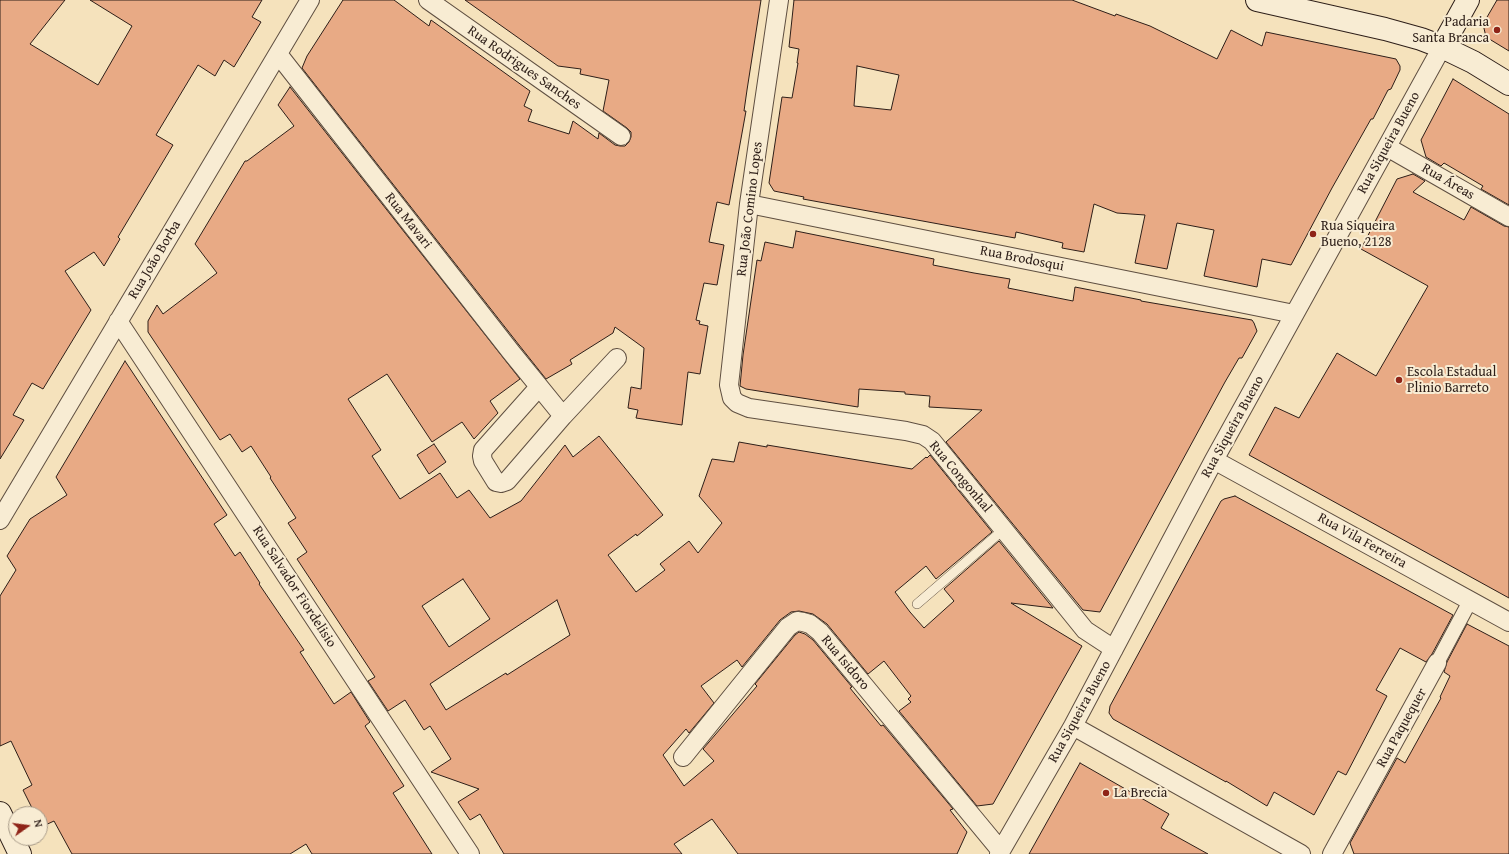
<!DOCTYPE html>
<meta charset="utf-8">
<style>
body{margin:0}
#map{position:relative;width:1509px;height:854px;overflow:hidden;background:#f5e2bc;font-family:"Gentium Book Plus",serif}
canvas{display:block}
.north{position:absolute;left:8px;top:806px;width:40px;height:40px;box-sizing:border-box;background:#f8ecd3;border:1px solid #a79a88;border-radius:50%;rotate:76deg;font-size:11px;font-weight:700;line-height:16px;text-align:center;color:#2d1e18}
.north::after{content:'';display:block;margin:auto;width:14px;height:18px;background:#8f2418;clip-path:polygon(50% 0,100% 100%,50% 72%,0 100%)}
</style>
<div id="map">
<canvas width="1509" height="854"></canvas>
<div class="north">N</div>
</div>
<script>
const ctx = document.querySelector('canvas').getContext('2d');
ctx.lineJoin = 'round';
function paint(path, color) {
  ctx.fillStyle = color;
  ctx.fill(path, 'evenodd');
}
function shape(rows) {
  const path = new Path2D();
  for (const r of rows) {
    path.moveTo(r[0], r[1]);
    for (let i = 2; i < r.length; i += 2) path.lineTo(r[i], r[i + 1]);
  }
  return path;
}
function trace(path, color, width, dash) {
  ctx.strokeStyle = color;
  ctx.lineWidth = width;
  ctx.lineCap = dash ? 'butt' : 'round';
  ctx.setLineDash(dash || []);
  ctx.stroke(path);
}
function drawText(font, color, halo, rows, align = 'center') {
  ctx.font = font + ' "Gentium Book Plus",serif';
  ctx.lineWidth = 4;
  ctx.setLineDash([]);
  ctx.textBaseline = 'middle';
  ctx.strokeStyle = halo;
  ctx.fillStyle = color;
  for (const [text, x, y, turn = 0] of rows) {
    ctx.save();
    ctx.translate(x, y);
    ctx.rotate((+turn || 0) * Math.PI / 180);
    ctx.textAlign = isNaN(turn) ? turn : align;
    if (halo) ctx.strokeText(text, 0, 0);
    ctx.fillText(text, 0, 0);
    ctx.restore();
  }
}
const building = shape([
 [0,0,65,0,30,44,98,85,132,26,90,0,262,0,252,17,261,22,234,67,224,60,215,76,198,65,156,135,173,145,118,237,120,239,104,266,94,252,65,271,91,310,43,389,32,383,13,415,24,420,0,459,0,0],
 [343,0,394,0,429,26,431,20,530,91,524,106,532,110,528,121,569,134,573,121,598,139,599,133,615,145,620,146,625,146,629,142,631,137,631,132,627,128,603,111,609,80,580,74,581,69,558,66,465,0,761,0,747,90,744,111,746,111,729,205,717,202,709,242,724,245,717,285,704,283,696,320,700,321,699,324,708,326,700,374,688,372,682,425,636,418,638,410,628,408,631,387,641,389,644,348,615,327,613,333,570,360,572,364,546,379,519,345,302,68,307,56,343,0],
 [794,0,1072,0,1115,16,1116,14,1150,26,1217,59,1231,30,1262,46,1266,32,1396,59,1400,66,1400,70,1391,89,1388,90,1373,119,1371,119,1332,188,1291,265,1262,259,1257,287,1204,276,1214,230,1177,223,1167,269,1135,263,1145,215,1117,213,1094,204,1084,252,1062,248,1063,243,1016,232,1015,238,803,199,804,197,774,191,769,183,782,97,792,98,798,63,797,63,799,49,789,47,794,0],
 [857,66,899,75,891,110,854,106,857,66],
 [1497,0,1509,0,1509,51,1486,37,1483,24,1497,0],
 [1453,79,1509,114,1509,205,1481,189,1483,186,1444,163,1441,166,1426,157,1421,140,1453,79],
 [290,87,520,379,490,401,498,413,474,439,462,422,432,442,387,374,348,399,381,450,372,456,400,499,440,473,457,498,469,490,490,518,521,501,565,445,573,457,599,436,663,515,637,536,636,534,608,555,636,592,665,570,660,564,689,541,698,553,722,523,699,496,712,459,734,462,739,442,767,447,767,445,912,469,926,457,927,458,930,455,992,532,936,579,926,566,895,592,910,612,924,628,954,601,944,589,999,541,1053,608,1011,603,1082,646,993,804,977,806,899,711,911,702,908,699,911,696,884,661,868,674,827,624,813,614,799,611,791,612,780,620,742,667,737,660,701,686,714,703,689,733,686,729,663,755,684,786,714,761,703,749,757,686,755,684,795,635,799,632,805,634,813,640,852,687,850,688,881,726,883,725,953,809,950,810,967,832,957,854,738,854,712,819,674,844,682,854,504,854,480,814,470,820,458,802,479,789,431,772,451,759,430,726,424,730,405,700,388,711,368,681,375,677,297,559,307,552,288,523,296,518,270,478,271,477,251,446,242,452,230,434,220,440,148,332,148,321,157,305,163,314,217,273,195,244,245,161,247,161,294,126,278,105,290,87],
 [463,579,490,619,449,647,422,606,463,579],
 [557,600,570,635,507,675,506,673,446,710,430,684,557,600],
 [1413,174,1425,181,1413,192,1464,220,1471,207,1504,226,1509,227,1509,598,1249,455,1275,407,1299,418,1337,353,1376,376,1428,286,1361,249,1397,179,1413,174],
 [796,231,934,259,933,265,974,273,1010,279,1008,288,1073,301,1075,287,1141,300,1141,301,1252,320,1254,323,1257,331,1242,358,1239,358,1225,382,1100,612,1083,610,946,442,982,410,929,407,930,396,905,394,905,392,859,389,858,407,746,389,740,386,743,355,757,260,761,261,765,242,793,248,796,231],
 [125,361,227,515,214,524,235,556,240,552,260,583,259,584,304,650,300,652,334,704,351,692,370,722,365,726,404,786,393,793,432,854,312,854,306,844,290,854,72,854,54,821,41,827,40,824,40,814,35,814,23,790,32,785,11,741,0,746,0,596,16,570,7,556,30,519,67,495,56,477,125,361],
 [434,444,446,462,429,474,417,455,434,444],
 [1235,496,1453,615,1432,654,1426,662,1400,648,1376,690,1387,696,1346,775,1338,771,1314,815,1274,792,1267,806,1226,781,1226,782,1113,719,1109,713,1110,706,1221,501,1224,499,1235,496],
 [1467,624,1509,646,1509,854,1354,854,1350,843,1397,758,1405,763,1441,698,1440,697,1450,676,1444,672,1447,662,1467,624],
 [1080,763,1169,814,1161,828,1208,854,1029,854,1080,763]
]);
paint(building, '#e8aa85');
trace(building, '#2d1e18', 1);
const service = shape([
 [917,604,1003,530]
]);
const pedestrian = shape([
 [1437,663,1470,601]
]);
const minor = shape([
 [428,0,621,136],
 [779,0,749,204,729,385,732,398,737,403,749,408,906,431,923,435,932,441,1085,630,1114,649],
 [278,54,511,352,563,416],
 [1387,147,1509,217],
 [749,204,1294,314],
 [118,321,470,854],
 [539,387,483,450,482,456,483,461,496,482,501,483,507,481,563,416,617,358],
 [1214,460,1509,622],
 [0,520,310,0],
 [1073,726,1301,854],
 [683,757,788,627,797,621,803,622,810,624,820,632,1001,851],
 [999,854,1073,726,1214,460,1442,47],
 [1332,854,1437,663]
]);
const secondary = shape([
 [1257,0,1385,29,1421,39,1442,47,1473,62,1509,84],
 [1442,47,1468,0],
 [0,813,20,854]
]);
trace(service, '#5f4f41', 10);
trace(pedestrian, '#5f4f41', 16);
trace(minor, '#5f4f41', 20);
trace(secondary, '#2d1e18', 24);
trace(service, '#f8ecd3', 9);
trace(pedestrian, '#f8ecd3', 14);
trace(minor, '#f8ecd3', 18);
trace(secondary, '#f8ecd3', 22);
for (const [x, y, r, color] of [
 [1497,30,4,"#8f2418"],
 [1313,234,4,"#8f2418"],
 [1399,380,4,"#8f2418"],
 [1106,793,4,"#8f2418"]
]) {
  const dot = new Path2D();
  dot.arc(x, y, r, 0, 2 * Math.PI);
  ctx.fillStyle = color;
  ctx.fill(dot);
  trace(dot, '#f8ecd3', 1.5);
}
drawText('14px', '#2d1e18', '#f8ecd3', [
 ["Padaria",1489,22,"right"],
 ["Santa Branca",1489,38,"right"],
 ["Rua Siqueira",1321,226],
 ["Bueno, 2128",1321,242],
 ["Escola Estadual",1407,372],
 ["Plinio Barreto",1407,388],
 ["La Brecia",1114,793]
], 'left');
drawText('14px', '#2d1e18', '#f8ecd3', [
 ["Rua Rodrigues Sanches",524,68,35],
 ["Rua Siqueira Bueno",1389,143,-61],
 ["Rua Áreas",1448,182,30],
 ["Rua João Comino Lopes",750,209,-83],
 ["Rua Mavari",408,221,52],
 ["Rua Brodosqui",1022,259,11],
 ["Rua João Borba",155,260,-59],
 ["Rua Siqueira Bueno",1233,427,-61],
 ["Rua Congonhal",960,477,50],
 ["Rua Vila Ferreira",1362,541,29],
 ["Rua Salvador Fiordelisio",294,587,57],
 ["Rua Isidoro",845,663,50],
 ["Rua Siqueira Bueno",1080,712,-61],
 ["Rua Paquequer",1402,728,-61]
]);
</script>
